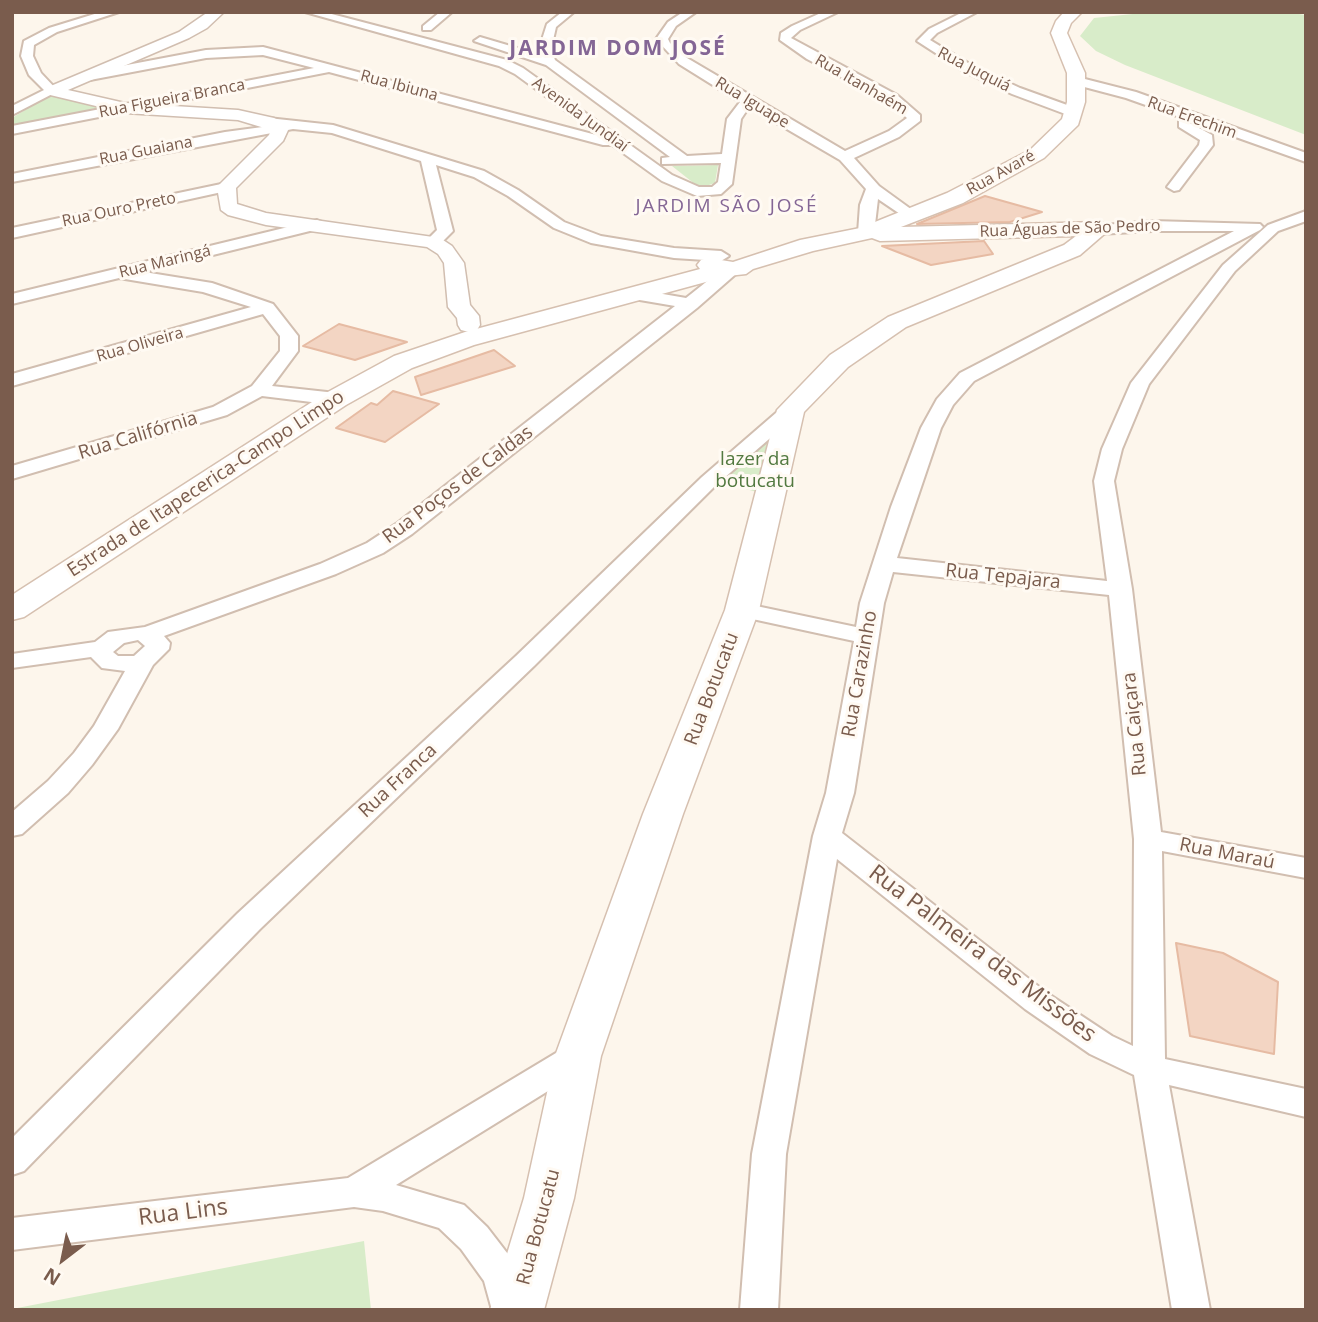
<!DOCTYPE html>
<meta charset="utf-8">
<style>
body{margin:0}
#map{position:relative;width:1318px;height:1322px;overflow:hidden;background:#fdf6ec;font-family:"Open Sans",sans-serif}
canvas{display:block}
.frame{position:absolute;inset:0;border:14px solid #7a5c4d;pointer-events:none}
.north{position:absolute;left:28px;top:1224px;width:70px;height:70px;-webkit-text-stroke:5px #fffaf3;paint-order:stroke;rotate:212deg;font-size:19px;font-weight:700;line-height:28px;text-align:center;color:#7a5c4d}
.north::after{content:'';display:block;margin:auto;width:24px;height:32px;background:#7a5c4d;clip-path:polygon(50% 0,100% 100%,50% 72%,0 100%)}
</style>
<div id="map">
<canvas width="1318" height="1322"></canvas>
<div class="frame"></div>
<div class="north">N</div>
</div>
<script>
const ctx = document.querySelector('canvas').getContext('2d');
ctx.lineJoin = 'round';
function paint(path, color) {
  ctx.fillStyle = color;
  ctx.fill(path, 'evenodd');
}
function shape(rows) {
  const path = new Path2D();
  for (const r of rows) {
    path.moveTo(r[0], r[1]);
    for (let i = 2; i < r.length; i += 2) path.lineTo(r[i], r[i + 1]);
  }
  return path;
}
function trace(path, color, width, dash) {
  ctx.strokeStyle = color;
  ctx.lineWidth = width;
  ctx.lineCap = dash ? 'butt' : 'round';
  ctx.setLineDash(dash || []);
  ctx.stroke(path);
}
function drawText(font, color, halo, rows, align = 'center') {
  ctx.font = font + ' "Open Sans",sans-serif';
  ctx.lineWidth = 6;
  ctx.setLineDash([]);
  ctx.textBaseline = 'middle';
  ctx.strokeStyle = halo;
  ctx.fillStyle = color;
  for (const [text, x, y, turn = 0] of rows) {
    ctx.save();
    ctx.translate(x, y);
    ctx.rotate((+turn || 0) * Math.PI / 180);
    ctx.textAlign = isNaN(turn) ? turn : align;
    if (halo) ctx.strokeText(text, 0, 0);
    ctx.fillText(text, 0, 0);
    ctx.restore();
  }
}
paint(shape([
 [1152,12,1285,12,1306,15,1306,135,1125,65,1096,51,1080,36,1094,18],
 [48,96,56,96,99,107,96,110,12,126,12,118],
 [718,165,715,183,706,186,696,185,672,166],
 [785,414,768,495,716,481],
 [364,1241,371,1310,12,1310,12,1309]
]), '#d8ecc9');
const building = shape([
 [985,196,1042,212,1010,222,917,224,985,196],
 [984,241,993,254,931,265,882,246,984,241],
 [339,324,407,342,355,360,303,346,339,324],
 [494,350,515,366,421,395,415,377,494,350],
 [393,391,439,404,385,442,336,428,371,403,377,405,393,391],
 [1176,943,1223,953,1278,982,1274,1054,1190,1036,1176,943]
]);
paint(building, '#f3d5c3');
trace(building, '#e6bba3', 2);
const minor = shape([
 [101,12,119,12,57,32,34,45,33,56,41,73,58,91,12,115,12,106,44,90,29,75,21,56,24,41,49,28,101,12],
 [305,12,324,12,507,60,523,68,672,175,699,187,712,187,718,182,721,163,662,164,662,158,670,157,546,65,474,41,480,37,541,55,539,49,547,24,562,12,574,12,556,27,551,49,555,60,687,156,722,154,727,119,740,102,679,64,656,39,668,22,683,12,696,12,676,26,668,39,670,43,687,58,845,151,889,131,907,118,887,101,807,59,780,40,781,33,792,26,823,12,838,12,800,30,791,38,897,95,920,115,920,121,899,137,854,158,879,186,919,215,911,220,906,218,878,199,874,233,866,238,860,236,858,233,860,205,866,189,840,160,749,107,741,119,732,184,721,194,697,196,662,181,612,145,603,145,329,72,12,134,12,126,314,68,263,55,206,58,90,80,84,76,90,72,206,50,263,47,600,136,515,74,499,66,305,12],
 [440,12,452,12,431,30,423,30,423,26,440,12],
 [963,12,977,12,937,33,930,40,973,66,1020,88,1078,109,1078,115,1068,115,1012,94,965,72,917,41,929,29,963,12],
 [1077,77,1136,92,1306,153,1306,162,1126,98,1073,84,1073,78,1077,77],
 [268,118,333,125,484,171,518,190,564,222,601,236,674,248,721,251,729,256,721,261,674,258,591,243,554,228,508,196,474,177,436,165,453,231,439,245,427,245,425,242,437,230,421,161,332,133,293,129,12,182,12,174,225,132,270,126,261,122,268,118],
 [1184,120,1212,135,1213,145,1179,190,1174,191,1167,187,1199,145,1200,140,1179,127,1179,121,1184,120],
 [226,183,231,184,233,187,231,190,12,238,12,228,226,183],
 [1306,211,1306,221,1278,231,1235,271,1149,384,1122,449,1114,481,1132,589,1161,832,1306,858,1306,878,1162,851,1165,1059,1306,1089,1306,1117,1169,1085,1210,1310,1172,1310,1134,1075,1090,1054,1025,1009,837,859,786,1154,778,1310,740,1310,752,1154,813,836,826,793,854,641,734,615,730,610,734,605,742,603,856,627,860,603,891,507,921,428,937,399,960,373,1234,231,1152,231,1099,234,1091,229,1093,226,1152,221,1260,224,1263,227,1260,230,974,381,953,405,941,428,897,558,1107,581,1094,481,1102,449,1131,383,1223,265,1268,225,1306,211],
 [893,572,1109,595,1134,839,1133,1046,1112,1036,1047,993,842,833,854,793,884,603,893,572],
 [317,220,322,222,325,225,322,228,144,272,212,283,273,304,298,336,298,351,272,386,336,393,343,395,346,399,343,403,336,405,262,396,227,415,12,479,12,466,213,407,252,386,280,351,280,336,263,314,12,386,12,374,251,307,203,292,119,278,12,304,12,294,317,220],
 [731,265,739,270,737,273,697,308,412,534,383,553,336,574,164,636,170,643,169,649,153,665,118,729,92,765,68,793,22,834,12,836,12,812,48,781,74,753,94,726,125,671,102,668,91,657,12,668,12,654,95,642,108,632,145,627,320,564,367,543,396,524,675,306,628,298,626,294,628,290,634,289,686,298,725,267,731,265],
 [138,640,145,646,134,656,118,656,113,652,124,643,138,640],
 [791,404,798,406,801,410,798,414,716,485,534,666,260,929,24,1171,12,1175,12,1138,238,913,516,656,702,477,784,406,791,404],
 [578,1043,590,1047,594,1056,590,1065,396,1185,464,1205,487,1227,514,1262,528,1310,492,1310,484,1281,461,1249,439,1228,383,1211,354,1207,12,1250,12,1218,348,1178,566,1047,578,1043]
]);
const tertiary = shape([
 [208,12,224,12,207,28,189,38,68,90,125,103,238,110,274,118,286,124,289,128,283,141,236,188,237,204,266,213,440,238,452,246,464,263,470,305,479,316,480,325,477,330,469,332,461,330,458,325,457,318,448,307,444,263,438,254,427,247,266,225,228,215,221,210,217,187,269,135,271,130,238,120,125,113,46,94,44,91,46,88,179,32,208,12]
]);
const secondary = shape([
 [1064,12,1082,12,1071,23,1067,33,1085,73,1085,102,1078,125,1044,158,963,203,901,227,1099,222,1107,224,1110,229,1080,255,906,327,848,367,804,412,759,610,683,814,601,1056,574,1198,544,1310,490,1310,524,1198,555,1056,643,814,725,610,777,410,830,355,888,317,1064,245,1076,236,880,241,872,238,813,251,753,269,746,274,728,276,474,345,412,368,346,405,24,617,12,620,12,595,326,393,394,356,465,332,700,269,697,265,701,260,709,258,733,262,800,240,860,228,947,193,1030,150,1062,119,1067,102,1067,73,1051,33,1056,21,1064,12]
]);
trace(minor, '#d1beb0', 4);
trace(tertiary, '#d1beb0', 3);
trace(secondary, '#d6c0b0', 3);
paint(minor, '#fff');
paint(tertiary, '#fff');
paint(secondary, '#fff');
drawText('16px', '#7a5c4d', '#fffaf3', [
 ["Rua Juquiá",974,70,27],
 ["Rua Itanhaém",861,85,30],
 ["Rua Ibiuna",399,86,15],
 ["Rua Figueira Branca",172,99,-11],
 ["Rua Iguape",752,103,31],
 ["Avenida Jundiaí",580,115,36],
 ["Rua Erechim",1192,118,20],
 ["Rua Guaiana",146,151,-11],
 ["Rua Avaré",1001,173,-29],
 ["Rua Ouro Preto",119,210,-12],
 ["Rua Águas de São Pedro",1070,229,-2],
 ["Rua Maringá",165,262,-14],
 ["Rua Oliveira",140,345,-16]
]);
ctx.letterSpacing = '2px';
drawText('19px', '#846695', '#fffaf3', [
 ["JARDIM SÃO JOSÉ",727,207]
]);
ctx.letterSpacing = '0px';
drawText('19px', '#7a5c4d', '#fffaf3', [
 ["Rua Califórnia",138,436,-17],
 ["Estrada de Itapecerica-Campo Limpo",206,484,-33],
 ["Rua Poços de Caldas",458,485,-37],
 ["Rua Tepajara",1003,577,6],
 ["Rua Carazinho",860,674,-80],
 ["Rua Botucatu",712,689,-69],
 ["Rua Caiçara",1135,724,-96],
 ["Rua Franca",398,781,-43],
 ["Rua Maraú",1227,854,11],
 ["Rua Botucatu",539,1227,-75]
]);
drawText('19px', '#537a41', '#fffaf3', [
 ["lazer da",755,460],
 ["botucatu",755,482]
]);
ctx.letterSpacing = '2px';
drawText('bold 21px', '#846695', '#fffaf3', [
 ["JARDIM DOM JOSÉ",618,49]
]);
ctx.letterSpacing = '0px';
drawText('23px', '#7a5c4d', '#fffaf3', [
 ["Rua Palmeira das Missões",982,954,37],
 ["Rua Lins",183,1213,-7]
]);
</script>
